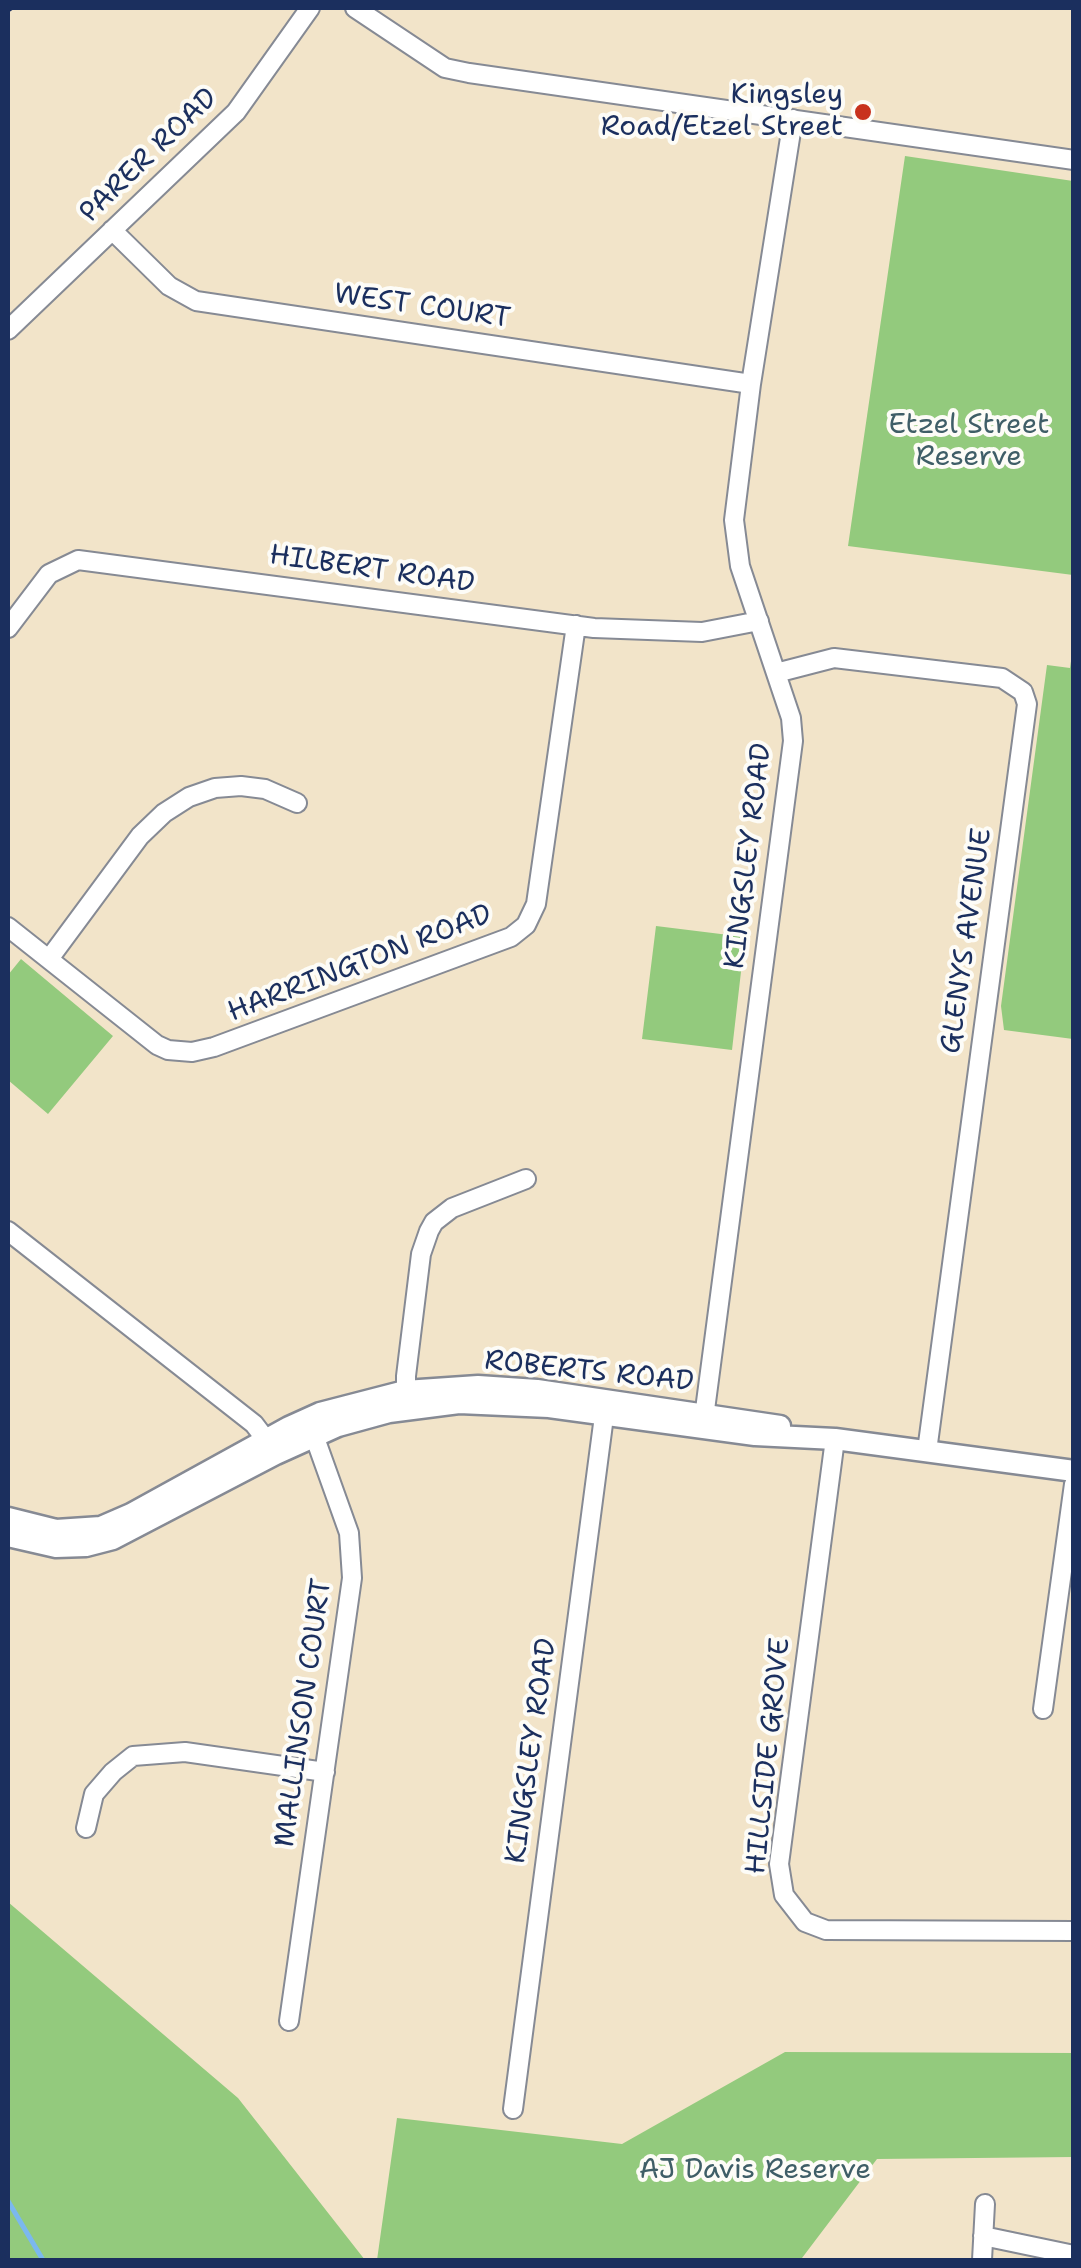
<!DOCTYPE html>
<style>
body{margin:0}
#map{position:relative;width:1081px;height:2268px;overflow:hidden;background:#f2e4c9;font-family:"Shantell Sans",sans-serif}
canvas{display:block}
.frame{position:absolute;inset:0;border:10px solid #1b2f5e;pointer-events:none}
</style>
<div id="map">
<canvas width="1081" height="2268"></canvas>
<div class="frame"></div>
</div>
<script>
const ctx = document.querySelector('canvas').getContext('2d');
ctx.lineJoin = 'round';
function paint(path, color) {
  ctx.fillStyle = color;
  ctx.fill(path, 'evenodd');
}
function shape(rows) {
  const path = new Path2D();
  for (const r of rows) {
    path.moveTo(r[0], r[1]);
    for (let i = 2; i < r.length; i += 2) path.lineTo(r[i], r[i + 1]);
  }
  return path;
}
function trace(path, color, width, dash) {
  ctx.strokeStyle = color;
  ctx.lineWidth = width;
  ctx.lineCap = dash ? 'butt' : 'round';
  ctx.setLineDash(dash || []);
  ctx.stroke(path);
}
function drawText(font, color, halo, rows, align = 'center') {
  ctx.font = font + ' "Shantell Sans",sans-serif';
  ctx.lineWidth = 8;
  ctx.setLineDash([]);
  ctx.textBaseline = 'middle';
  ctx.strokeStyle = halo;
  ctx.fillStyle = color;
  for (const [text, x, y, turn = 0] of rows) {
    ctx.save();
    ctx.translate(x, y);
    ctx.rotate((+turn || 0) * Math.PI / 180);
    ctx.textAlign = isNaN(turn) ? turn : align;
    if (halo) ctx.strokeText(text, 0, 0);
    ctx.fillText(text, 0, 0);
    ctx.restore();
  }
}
paint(shape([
 [905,156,1073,181,1073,575,848,546],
 [1073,647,1073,1039,1004,1030,1001,1006,1047,665,1070,668],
 [656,926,745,937,732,1050,642,1039],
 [21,959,113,1036,48,1114,8,1080,8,975],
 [8,1902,238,2098,365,2260,8,2260],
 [785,2052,1073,2053,1073,2157,877,2159,802,2258,807,2260,377,2260,397,2118,622,2144]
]), '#93ca7d');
trace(shape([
 [8,2201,43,2260]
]), '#7bb8ee', 5);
const minor = shape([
 [355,8,445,68,469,73,1074,160],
 [112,230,169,286,196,301,751,384],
 [8,330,236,112,310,8],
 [8,628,49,574,78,560,594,628,702,632,759,621],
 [776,673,834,658,1002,678,1023,692,1027,704,927,1451],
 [8,927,157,1045,168,1050,192,1052,214,1047,511,937,526,925,536,904,576,625],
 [49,959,140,836,164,813,189,797,215,788,241,786,265,789,297,803],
 [8,1231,254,1424,273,1449],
 [406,1405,406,1376,421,1254,429,1231,434,1222,452,1208,526,1179],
 [703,1425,793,741,791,718,740,566,734,520,751,384,793,119],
 [835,1439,779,1864,784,1895,805,1922,826,1930,1074,1931],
 [1043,1709,1074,1484],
 [86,1828,94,1794,113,1772,133,1756,185,1752,325,1772],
 [289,2021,352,1578,349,1533,310,1424],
 [513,2109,606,1401],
 [983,2236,1074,2255],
 [982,2260,985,2204]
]);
const tertiary = shape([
 [8,1518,56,1530,101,1527,131,1514,289,1427,320,1413,405,1391,478,1386,537,1390,780,1426],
 [8,1536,56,1547,86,1546,113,1539,276,1454,338,1426,389,1412,459,1403,549,1407,755,1435,835,1439,1074,1471]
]);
trace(minor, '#868a94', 22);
trace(tertiary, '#868a94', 25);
trace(minor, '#fff', 18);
trace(tertiary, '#fff', 20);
trace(shape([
 [8,10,11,8]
]), '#1b2f5e', 5);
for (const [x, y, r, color] of [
 [863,112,10,"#c8321e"]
]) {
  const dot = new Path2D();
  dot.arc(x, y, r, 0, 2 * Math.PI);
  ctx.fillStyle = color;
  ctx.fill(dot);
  trace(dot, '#fdfcf7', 4);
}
drawText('28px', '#1b2f5e', '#fdfcf7', [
 ["Kingsley",843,96],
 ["Road/Etzel Street",843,128]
], 'right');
drawText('28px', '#1b2f5e', '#fdfcf7', [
 ["PARER ROAD",149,156,-44],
 ["WEST COURT",422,307,8],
 ["HILBERT ROAD",372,570,8],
 ["KINGSLEY ROAD",749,856,-83],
 ["GLENYS AVENUE",967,941,-82],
 ["HARRINGTON ROAD",360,964,-21],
 ["ROBERTS ROAD",589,1372,6],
 ["MALLINSON COURT",304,1713,-82],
 ["KINGSLEY ROAD",532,1751,-82],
 ["HILLSIDE GROVE",769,1756,-84]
]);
drawText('28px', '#3f5e67', '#fdfcf7', [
 ["Etzel Street",969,426],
 ["Reserve",969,458],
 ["AJ Davis Reserve",755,2171]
]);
</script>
